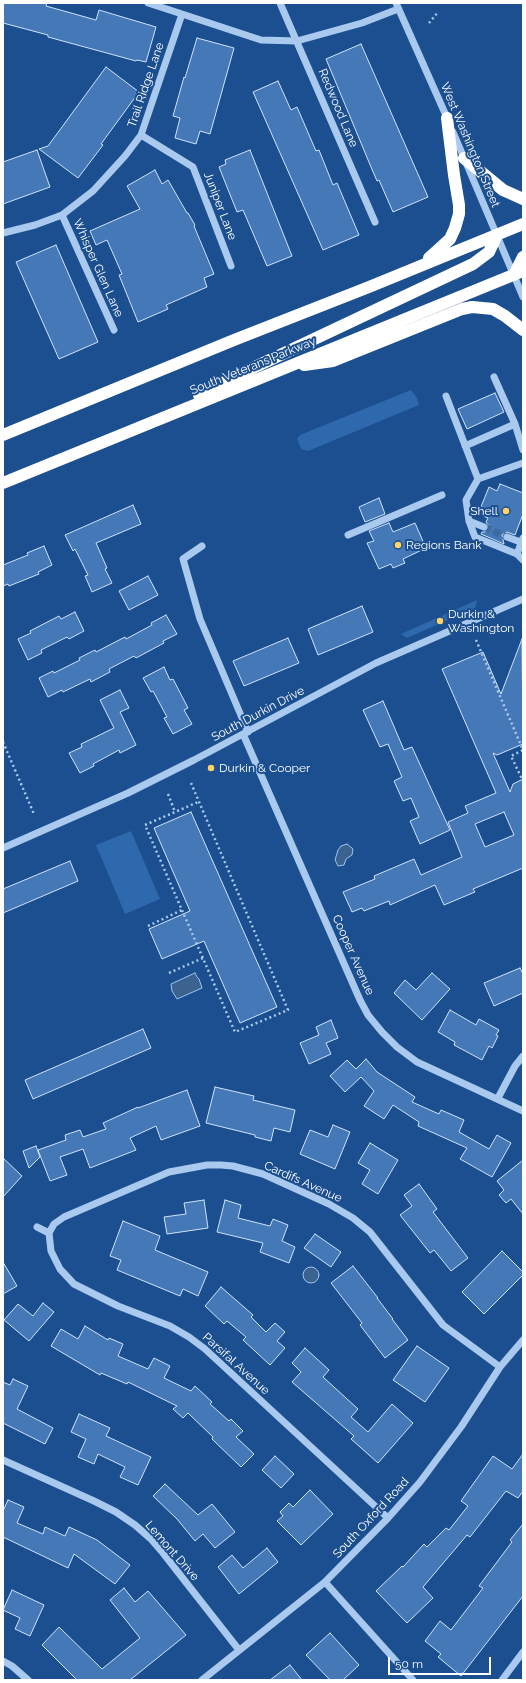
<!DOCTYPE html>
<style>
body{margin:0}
#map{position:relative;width:526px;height:1683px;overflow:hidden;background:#1b4f8f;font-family:Raleway,sans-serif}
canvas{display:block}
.frame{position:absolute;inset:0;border:4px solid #fff;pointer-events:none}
.scale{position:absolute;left:388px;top:1657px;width:103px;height:18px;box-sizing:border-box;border:2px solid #fff;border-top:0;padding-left:5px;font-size:12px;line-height:14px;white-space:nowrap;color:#fff;-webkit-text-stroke:3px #1b4f8f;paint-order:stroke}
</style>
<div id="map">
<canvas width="526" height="1683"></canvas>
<div class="frame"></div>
<div class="scale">50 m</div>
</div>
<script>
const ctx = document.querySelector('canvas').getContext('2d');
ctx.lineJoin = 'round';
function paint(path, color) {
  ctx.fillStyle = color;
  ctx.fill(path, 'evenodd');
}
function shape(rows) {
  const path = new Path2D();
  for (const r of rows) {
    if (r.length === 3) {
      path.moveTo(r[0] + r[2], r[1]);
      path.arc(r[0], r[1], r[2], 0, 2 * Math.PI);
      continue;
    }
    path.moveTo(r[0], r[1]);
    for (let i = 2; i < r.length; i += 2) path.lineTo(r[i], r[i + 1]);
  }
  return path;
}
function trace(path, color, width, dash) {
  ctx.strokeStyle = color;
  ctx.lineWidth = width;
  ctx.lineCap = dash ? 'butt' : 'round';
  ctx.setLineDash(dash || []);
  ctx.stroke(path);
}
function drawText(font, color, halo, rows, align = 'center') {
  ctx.font = font + ' Raleway,sans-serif';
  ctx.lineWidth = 4;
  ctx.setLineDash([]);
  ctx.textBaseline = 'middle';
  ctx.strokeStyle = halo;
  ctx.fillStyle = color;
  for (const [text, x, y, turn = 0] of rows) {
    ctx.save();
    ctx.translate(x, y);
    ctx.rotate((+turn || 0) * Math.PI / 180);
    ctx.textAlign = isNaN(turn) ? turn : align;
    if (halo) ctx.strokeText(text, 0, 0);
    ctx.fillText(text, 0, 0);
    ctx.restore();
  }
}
paint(shape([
 [411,390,417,398,419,405,308,451,301,449,297,439,300,435],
 [477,600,475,608,407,638,401,634],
 [131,831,160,899,125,914,96,845]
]), '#2e69ad');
const water = shape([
 [347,844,353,849,352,855,346,859,344,865,338,866,335,860,338,850,341,846,347,844],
 [195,973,197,977,199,979,202,988,177,999,172,991,171,984,195,973],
 [311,1275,8]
]);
paint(water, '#3c6290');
trace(water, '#9cc4f0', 1);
const building = shape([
 [3,3,47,3,46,6,96,20,99,10,156,27,146,62,137,60,136,61,48,37,48,35,3,23,3,3],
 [197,38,234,48,210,134,200,131,196,144,175,138,180,118,173,116,184,77,185,78,197,38],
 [361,44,428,197,393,212,379,180,377,181,371,167,326,59,361,44],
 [106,67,139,92,101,144,103,145,78,178,39,149,48,146,106,67],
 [278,81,291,110,297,107,316,151,319,150,333,185,337,183,359,235,323,250,253,92,278,81],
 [37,150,50,187,3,204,3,162,37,150],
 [250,150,292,256,267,266,243,210,237,212,219,167,226,164,225,160,250,150],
 [155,170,162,184,168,180,187,213,188,213,195,225,194,226,214,274,204,278,207,287,166,305,168,309,138,322,119,275,122,274,107,240,96,245,90,231,140,209,127,186,155,170],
 [56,245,98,342,59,359,16,262,56,245],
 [495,393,504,412,467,429,458,409,495,393],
 [500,484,523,493,523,514,515,535,507,532,502,535,504,544,481,534,482,532,485,532,488,529,489,526,486,522,488,518,478,514,489,487,497,491,500,484],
 [379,498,385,514,365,522,359,507,379,498],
 [133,505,141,524,96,543,107,568,105,569,112,583,92,592,85,576,88,575,75,549,73,551,65,535,133,505],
 [389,523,393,532,415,523,426,548,403,559,405,563,393,568,391,564,379,569,367,543,374,541,369,531,389,523],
 [44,546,52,565,38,572,39,574,9,586,8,584,3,586,3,565,28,555,27,553,44,546],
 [148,576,158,595,129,610,119,591,148,576],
 [362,606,373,632,318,655,308,629,362,606],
 [75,612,84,631,69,639,67,637,41,650,42,653,28,660,18,639,31,633,30,631,59,616,61,619,75,612],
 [166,615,177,634,163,641,164,643,136,658,134,656,109,669,110,672,91,682,90,679,63,692,62,690,48,697,39,678,53,671,54,673,80,660,79,658,95,650,96,652,125,637,126,639,152,625,151,623,166,615],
 [288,638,299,663,244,686,233,661,288,638],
 [522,639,523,744,497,755,493,753,510,792,513,784,523,779,523,868,473,889,475,892,444,905,435,885,390,905,389,901,364,911,362,908,352,912,343,892,375,879,374,876,414,859,421,875,462,857,448,822,468,813,465,806,496,793,442,669,483,652,501,694,522,639],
 [504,812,514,835,485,847,475,824,504,812],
 [164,667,170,680,173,679,188,708,184,710,192,724,173,734,164,718,167,717,153,691,151,692,143,678,164,667],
 [120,690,129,708,120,712,136,745,120,753,119,750,93,764,94,766,80,773,69,753,82,747,81,744,114,728,100,700,120,690],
 [383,701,404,750,412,747,450,830,420,844,410,821,419,817,411,798,403,801,394,781,402,777,388,744,380,747,363,710,383,701],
 [191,812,277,1007,240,1023,204,941,162,959,149,929,190,911,154,828,191,812],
 [70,861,78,881,3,913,3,889,70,861],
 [520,968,523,974,523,993,494,1006,484,983,520,968],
 [432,973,450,989,422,1020,394,993,405,980,416,990,432,973],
 [450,1010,476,1025,479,1019,499,1030,496,1035,498,1036,492,1048,489,1046,482,1060,454,1045,455,1042,438,1032,450,1010],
 [331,1020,338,1038,326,1043,331,1054,309,1064,300,1043,319,1035,316,1027,331,1020],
 [143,1029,151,1048,33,1099,25,1080,143,1029],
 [366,1059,377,1072,415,1097,412,1102,439,1114,441,1110,464,1120,459,1132,489,1149,497,1135,511,1143,492,1177,460,1159,467,1148,418,1126,419,1122,393,1105,384,1119,364,1106,374,1091,361,1077,345,1092,330,1076,347,1060,356,1069,366,1059],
 [215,1087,254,1096,253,1100,295,1110,290,1132,274,1128,271,1141,255,1137,255,1135,206,1123,215,1087],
 [187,1090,200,1126,161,1140,156,1126,130,1138,136,1150,90,1168,83,1149,60,1157,67,1175,50,1181,38,1150,66,1140,65,1135,80,1130,83,1137,106,1129,103,1123,138,1107,138,1108,187,1090],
 [333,1125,350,1132,335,1169,300,1154,310,1130,328,1137,333,1125],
 [370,1143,398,1160,378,1194,362,1184,370,1170,358,1163,370,1143],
 [36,1146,40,1157,29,1168,23,1151,36,1146],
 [3,1158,22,1176,3,1197,3,1158],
 [523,1160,523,1214,511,1199,506,1203,499,1195,504,1190,497,1181,523,1160],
 [419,1184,437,1209,433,1212,468,1258,451,1271,434,1250,430,1253,400,1215,412,1206,404,1195,419,1184],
 [204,1200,208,1228,167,1234,164,1217,186,1214,184,1203,204,1200],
 [225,1200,241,1205,238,1218,270,1226,273,1219,288,1225,282,1241,295,1247,289,1263,260,1252,263,1243,217,1232,225,1200],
 [123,1221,160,1236,155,1250,208,1272,198,1296,183,1289,180,1296,117,1270,121,1260,110,1256,123,1221],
 [315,1234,341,1252,331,1267,304,1248,315,1234],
 [502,1251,523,1272,523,1275,484,1314,462,1292,502,1251],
 [3,1262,17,1286,3,1294,3,1262],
 [353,1266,378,1298,377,1298,393,1319,392,1319,408,1340,385,1358,360,1325,362,1323,331,1283,353,1266],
 [221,1287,253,1315,251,1317,266,1332,275,1323,285,1332,277,1341,285,1348,270,1365,243,1340,246,1337,227,1321,224,1324,205,1306,221,1287],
 [43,1303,54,1312,29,1341,4,1320,18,1304,33,1316,43,1303],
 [85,1326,108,1340,109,1338,123,1344,118,1356,148,1369,154,1358,170,1366,164,1378,191,1391,195,1386,212,1402,210,1404,229,1421,231,1419,243,1431,236,1437,254,1454,241,1467,212,1439,213,1437,188,1413,183,1418,173,1409,177,1406,128,1382,127,1384,101,1373,100,1375,51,1346,61,1329,78,1339,85,1326],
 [417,1346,449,1368,425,1402,393,1380,417,1346],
 [305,1348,329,1370,323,1377,358,1409,351,1417,368,1432,392,1404,413,1423,378,1463,351,1439,354,1436,292,1382,301,1372,292,1363,305,1348],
 [13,1379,28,1386,17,1409,53,1428,45,1444,3,1423,3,1382,10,1385,13,1379],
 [79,1414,110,1428,106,1436,151,1457,138,1485,120,1477,125,1467,98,1454,94,1464,78,1457,86,1439,71,1432,79,1414],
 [523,1454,523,1491,518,1498,506,1491,470,1537,467,1535,423,1587,433,1598,407,1623,376,1591,402,1566,403,1567,424,1544,427,1547,446,1528,449,1530,468,1506,461,1501,493,1456,512,1469,523,1454],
 [275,1456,294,1474,281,1488,262,1470,275,1456],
 [165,1484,198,1515,212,1504,235,1532,215,1548,203,1534,195,1541,177,1519,153,1496,165,1484],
 [310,1490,333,1514,301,1545,277,1521,283,1516,280,1512,289,1503,293,1507,310,1490],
 [8,1500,24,1507,17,1523,43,1534,45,1527,65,1536,69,1527,97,1540,130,1565,115,1584,74,1554,68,1568,3,1537,3,1511,8,1500],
 [523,1524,523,1596,461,1676,438,1657,441,1654,425,1641,440,1621,451,1630,483,1588,479,1586,512,1542,510,1540,523,1524],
 [267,1548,278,1562,239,1594,218,1567,232,1555,243,1568,267,1548],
 [124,1588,135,1602,148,1591,186,1635,130,1680,77,1680,42,1645,59,1627,102,1669,140,1638,110,1600,124,1588],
 [12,1590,44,1605,30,1636,15,1629,20,1618,3,1610,12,1590],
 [330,1633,359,1665,343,1680,330,1680,306,1655,330,1633],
 [290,1665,302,1680,270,1680,290,1665]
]);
paint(building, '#4478b7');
trace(building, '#cfe3fa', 1);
trace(shape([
 [484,527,507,537]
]), '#3d69a0', 7, [7, 3.5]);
trace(shape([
 [429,23,438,12],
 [476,640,523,750,511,756,523,781],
 [3,742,34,814],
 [191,783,288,1010,235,1032,145,825,198,802],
 [168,794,175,812],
 [148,926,182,910],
 [169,973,203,958]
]), '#a9c9ee', 2.5, [2, 3]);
trace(shape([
 [280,3,375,222],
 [396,3,448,120],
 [182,14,261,40,297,41,362,23,398,9],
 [453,132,523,297],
 [141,135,193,167,231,266],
 [62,215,114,330],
 [3,233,35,225,62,215,93,191,125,156,141,135,182,14,148,3],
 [494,377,515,424,523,450],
 [446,396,478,479],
 [465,446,515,424],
 [523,463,478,479,466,500,469,521,475,537,517,554,523,560],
 [469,521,484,527],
 [348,535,442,495],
 [507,537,523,543],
 [202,546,183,559,200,619,248,732],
 [517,554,523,538],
 [243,734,360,1000,368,1015,382,1032,397,1047,417,1062,523,1111],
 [3,848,128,793,194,760,376,663,523,599],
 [498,1098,515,1066,523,1056],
 [37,1227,49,1233],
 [49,1233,54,1224,64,1217,169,1172,207,1165,221,1165,233,1166,263,1174,329,1204,353,1218,370,1232,443,1325,500,1367],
 [49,1233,51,1251,60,1269,74,1284,118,1306,170,1326,189,1337,205,1349,388,1518],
 [3,1460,94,1501,116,1512,135,1525,151,1539,163,1553,239,1650],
 [325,1582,413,1680],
 [3,1661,12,1666,28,1680],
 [202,1680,325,1582,388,1518,420,1482,461,1427,500,1367,523,1340],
 [502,1680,523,1652]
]), '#a9c9ee', 7);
trace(shape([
 [464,158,503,190,523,199],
 [429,258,450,239,455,228,459,214,459,205,454,175,447,118],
 [514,275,523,257],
 [304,365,333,361,462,309,472,307,493,309,505,316,523,330],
 [199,395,238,375,473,264,489,252,497,235],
 [3,435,234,340,369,287,523,224],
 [3,483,523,271]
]), '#fff', 12);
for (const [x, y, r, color] of [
 [506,511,4,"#ffd166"],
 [398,545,4,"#ffd166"],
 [440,621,4,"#ffd166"],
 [211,768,4,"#ffd166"]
]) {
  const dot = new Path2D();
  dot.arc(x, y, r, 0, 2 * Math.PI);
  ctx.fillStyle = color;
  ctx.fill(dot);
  trace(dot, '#1b4f8f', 1.5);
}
drawText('12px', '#fff', '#1b4f8f', [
 ["Trail Ridge Lane",146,85,-71],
 ["Redwood Lane",338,108,67],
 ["West Washington Street",470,145,67],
 ["Juniper Lane",220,206,69],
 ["Whisper Glen Lane",98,268,66],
 ["South Veterans Parkway",253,366,-22],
 ["South Durkin Drive",258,714,-28],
 ["Cooper Avenue",353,955,66],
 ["Cardifs Avenue",303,1182,24],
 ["Parsifal Avenue",236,1364,42],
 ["South Oxford Road",371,1518,-47],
 ["Lemont Drive",172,1551,49]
]);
drawText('12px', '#fff', '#1b4f8f', [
 ["Shell",498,511,"right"],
 ["Regions Bank",406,545],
 ["Durkin &",448,614],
 ["Washington",448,628],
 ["Durkin & Cooper",219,768]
], 'left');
</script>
